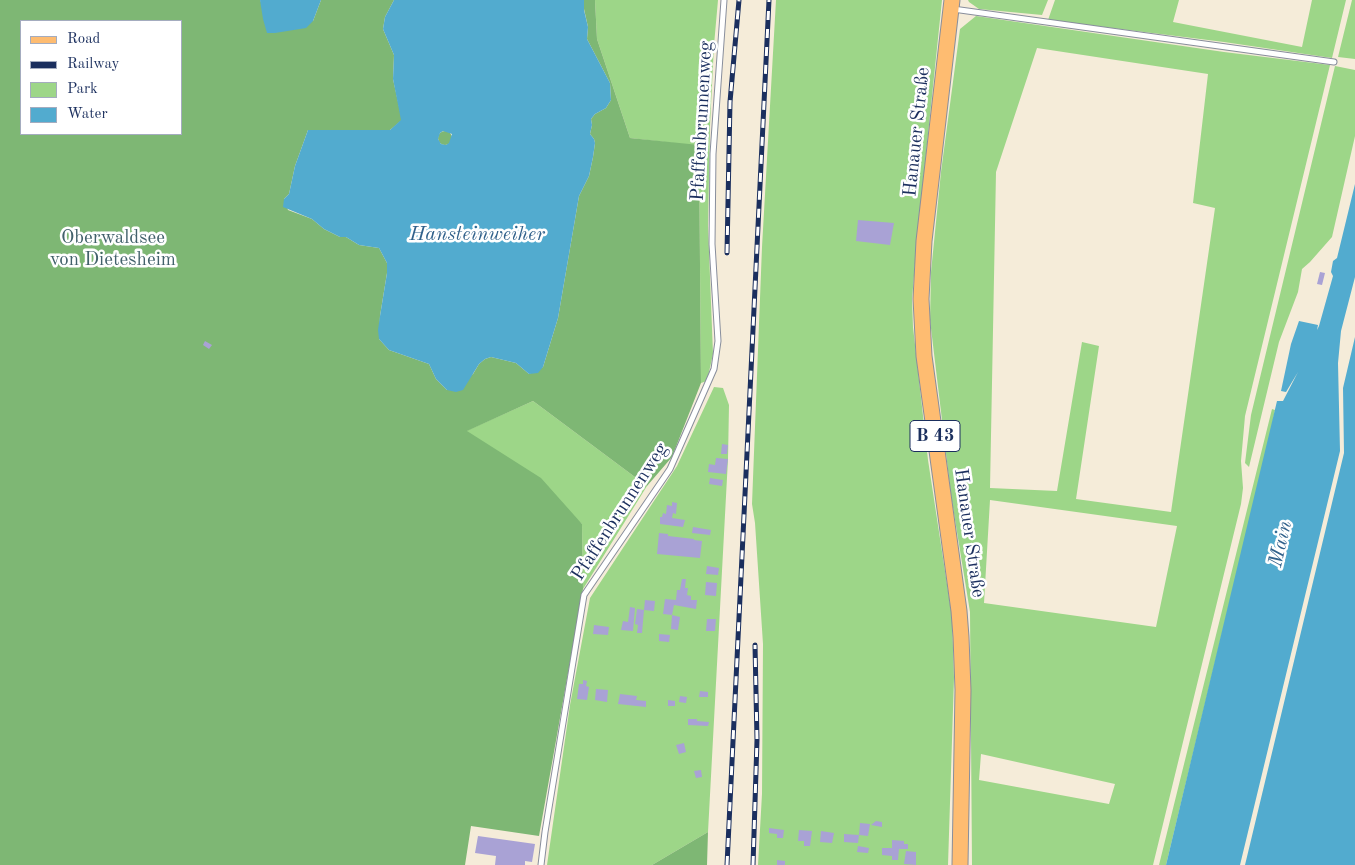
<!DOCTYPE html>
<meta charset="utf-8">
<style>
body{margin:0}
#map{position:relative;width:1355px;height:865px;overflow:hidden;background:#f5ecd9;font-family:"Old Standard TT",serif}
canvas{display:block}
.legend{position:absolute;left:20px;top:20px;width:162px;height:115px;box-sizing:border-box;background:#fff;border:1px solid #a4acbf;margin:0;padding:6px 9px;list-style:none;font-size:15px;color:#1b2f5e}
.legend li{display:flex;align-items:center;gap:10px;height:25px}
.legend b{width:25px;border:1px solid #a4acbf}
</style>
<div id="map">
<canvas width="1355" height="865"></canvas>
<ul class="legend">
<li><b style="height:6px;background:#febc71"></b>Road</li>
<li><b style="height:6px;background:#1b2f5e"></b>Railway</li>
<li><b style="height:14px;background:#9dd688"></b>Park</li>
<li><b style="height:14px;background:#52abcf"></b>Water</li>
</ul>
</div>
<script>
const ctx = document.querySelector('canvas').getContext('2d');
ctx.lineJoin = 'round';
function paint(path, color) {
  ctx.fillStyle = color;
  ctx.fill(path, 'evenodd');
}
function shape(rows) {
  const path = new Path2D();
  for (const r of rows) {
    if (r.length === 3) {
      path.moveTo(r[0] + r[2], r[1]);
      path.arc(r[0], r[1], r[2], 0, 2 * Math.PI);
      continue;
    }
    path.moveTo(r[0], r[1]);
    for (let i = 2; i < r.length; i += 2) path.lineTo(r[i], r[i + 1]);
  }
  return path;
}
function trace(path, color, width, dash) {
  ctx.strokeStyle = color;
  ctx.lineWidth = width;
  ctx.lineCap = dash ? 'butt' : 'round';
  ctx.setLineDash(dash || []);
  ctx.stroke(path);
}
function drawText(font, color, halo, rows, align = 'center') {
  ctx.font = font + ' "Old Standard TT",serif';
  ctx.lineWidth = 5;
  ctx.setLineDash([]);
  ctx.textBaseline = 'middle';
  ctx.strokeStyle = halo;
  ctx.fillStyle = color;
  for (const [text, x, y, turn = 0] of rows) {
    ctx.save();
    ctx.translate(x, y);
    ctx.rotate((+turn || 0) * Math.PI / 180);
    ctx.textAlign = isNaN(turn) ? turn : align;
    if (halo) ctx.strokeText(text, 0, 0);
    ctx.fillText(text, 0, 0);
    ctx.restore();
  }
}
paint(shape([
 [595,0,718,0,714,45,710,126,708,226,713,354,707,381,701,383,699,146,630,138,597,39],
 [776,0,942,0,917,240,912,299,913,327,928,460,952,617,954,678,948,865,758,865,762,794,763,644,755,523,752,504,762,247],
 [968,0,1048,0,1042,15,979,9,969,2],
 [1055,0,1179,0,1173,22,1302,47,1312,0,1346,0,1332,58,1224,42,1048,20],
 [1352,0,1355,0,1355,59,1338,57],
 [976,16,1224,52,1330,65,1245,416,1241,461,1243,488,1241,504,1153,865,972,865,970,612,951,495,930,320,931,272,941,172,960,29],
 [1037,48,1208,74,1193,203,1215,208,1171,512,1076,499,1099,346,1082,342,1057,491,990,488,996,172],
 [990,500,1177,526,1156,627,984,603],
 [981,754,1115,784,1109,804,979,780],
 [1335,66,1355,70,1355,136,1332,237,1310,262,1302,269,1298,292,1279,342,1249,467,1245,463,1251,415],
 [714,387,723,388,729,405,728,459,708,832,652,865,547,865,570,705,590,598,677,466],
 [533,401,647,486,583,589,582,524,466,431],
 [1272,409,1275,410,1270,435,1166,865,1159,865]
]), '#9dd688');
paint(shape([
 [0,0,260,0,261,2,313,21,321,0,394,0,385,17,383,29,394,55,393,79,402,120,390,130,308,130,295,166,289,194,284,199,288,210,312,219,324,229,340,237,346,237,359,245,379,248,387,263,387,273,380,316,379,339,389,350,429,364,436,379,447,390,473,374,479,364,485,359,491,357,516,363,529,374,543,367,558,318,579,196,589,176,593,157,595,143,594,139,590,134,592,125,591,119,595,114,606,108,611,100,610,83,587,39,588,27,584,9,584,0,595,0,597,39,630,138,699,145,701,383,672,457,647,486,533,401,467,431,541,478,582,524,583,589,539,836,471,826,465,865,0,865],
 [21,21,181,21,181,134,21,134],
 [445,138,7],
 [708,832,707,865,652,865]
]), '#7eb774');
paint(shape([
 [260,0,321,0,313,21,306,28,275,33,267,33,263,19],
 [394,0,584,0,584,10,588,27,587,39,610,83,611,100,606,108,595,114,591,119,592,125,590,134,594,139,595,143,593,157,589,176,579,196,558,318,543,367,538,373,529,374,516,363,491,357,485,359,479,364,463,390,456,392,447,390,436,379,429,364,389,350,379,339,378,330,380,316,387,273,387,263,379,248,359,245,346,237,340,237,324,229,312,219,283,207,284,199,289,194,295,166,308,130,390,130,401,120,393,79,394,55,383,29,385,17],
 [443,131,452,134,449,143,446,145,441,144,438,139,440,133],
 [1355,184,1355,277,1341,331,1338,363,1340,451,1240,865,1166,865,1277,401,1283,401,1298,372,1286,392,1281,391,1291,344,1299,321,1318,325,1317,330,1319,326,1333,276,1331,272,1333,261,1337,258],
 [1355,337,1355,865,1245,865,1344,453,1343,388]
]), '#52abcf');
paint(shape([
 [858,220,894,223,890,245,856,241],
 [1320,272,1325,273,1322,285,1317,284],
 [205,341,212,345,209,349,203,345],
 [722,444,728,445,727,454,721,454],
 [716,458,728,459,726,474,708,472,709,464,715,465],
 [710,478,723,480,722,486,709,484],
 [672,502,677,503,676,514,673,513,672,518,685,520,683,527,660,524,660,517,662,517,663,513,666,514,667,505,672,506],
 [693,527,711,530,710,535,692,533],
 [659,533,668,534,668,536,694,539,694,540,702,541,700,558,657,554],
 [707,566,719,568,718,575,706,574],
 [682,579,686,579,685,588,688,588,687,595,691,596,691,600,697,600,696,609,674,605,672,615,663,614,665,599,676,600,677,590,680,590],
 [706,582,717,583,716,596,705,595],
 [645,600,655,601,654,611,644,610],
 [630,607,635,608,633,631,621,630,623,621,628,622],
 [637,609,644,610,642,633,637,633,638,625,635,624],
 [672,615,680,617,678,630,671,629],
 [707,619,716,619,715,631,706,631],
 [594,625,609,627,608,635,593,634],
 [659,634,670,635,669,642,659,641],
 [583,680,587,681,586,686,589,687,587,700,577,699,579,684,583,684],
 [596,689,608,690,607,702,595,700],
 [700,691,708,692,708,697,699,697],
 [620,694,637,696,636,700,646,701,646,707,618,704],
 [680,696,687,697,686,703,679,702],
 [668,700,675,701,675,706,668,706],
 [688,719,697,719,697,721,709,722,708,726,688,725],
 [684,743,686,752,679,754,676,745],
 [701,770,702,777,696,778,694,771],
 [876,821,882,822,882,827,871,825],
 [860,823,870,824,868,836,859,835,858,843,844,842,844,834,859,835],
 [769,828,784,830,783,838,777,838,777,834,769,833],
 [799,830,812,831,810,846,804,846,804,841,798,841],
 [821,831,834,833,832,843,820,842],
 [478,836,535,844,532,862,525,861,525,865,495,865,496,856,475,853],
 [892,840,904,841,904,844,908,844,908,849,899,849,898,860,892,860,892,856,882,855,882,848,892,848],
 [858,846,869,848,868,853,857,852],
 [906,851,916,852,916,865,904,864],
 [777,860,785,861,785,865,777,865]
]), '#a9a2d5');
const lane = shape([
 [953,9,1334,62],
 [541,865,545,832,584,595,670,469,714,369,718,341,712,244,713,154,724,0]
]);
const primary = shape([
 [952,0,924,241,921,299,924,356,959,611,961,637,963,690,960,865]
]);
trace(lane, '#888e9c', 7);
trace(primary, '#888e9c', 17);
trace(lane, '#fff', 5);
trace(primary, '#febc71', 15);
const rail = shape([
 [727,253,730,102,739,0],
 [727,865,769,0],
 [753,865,757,740,755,645]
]);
trace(rail, '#1b2f5e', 5);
trace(rail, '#fff', 3, [9]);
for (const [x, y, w] of [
 [935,436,50]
]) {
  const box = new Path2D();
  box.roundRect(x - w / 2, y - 15.5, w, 31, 4);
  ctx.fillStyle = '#fff';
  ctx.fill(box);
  trace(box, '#1b2f5e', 1);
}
drawText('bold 18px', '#1b2f5e', null, [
 ["B 43",935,436]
]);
drawText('19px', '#1b2f5e', '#fff', [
 ["Pfaffenbrunnenweg",702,121,-87],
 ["Hanauer Straße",917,132,-84],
 ["Pfaffenbrunnenweg",620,512,-57],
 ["Hanauer Straße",969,533,82]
]);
drawText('19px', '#42616b', '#fff', [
 ["Oberwaldsee",113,238],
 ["von Dietesheim",113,260]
]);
drawText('italic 20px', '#31618b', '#fff', [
 ["Hansteinweiher",477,235],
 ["Main",1281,544,-77]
]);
</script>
